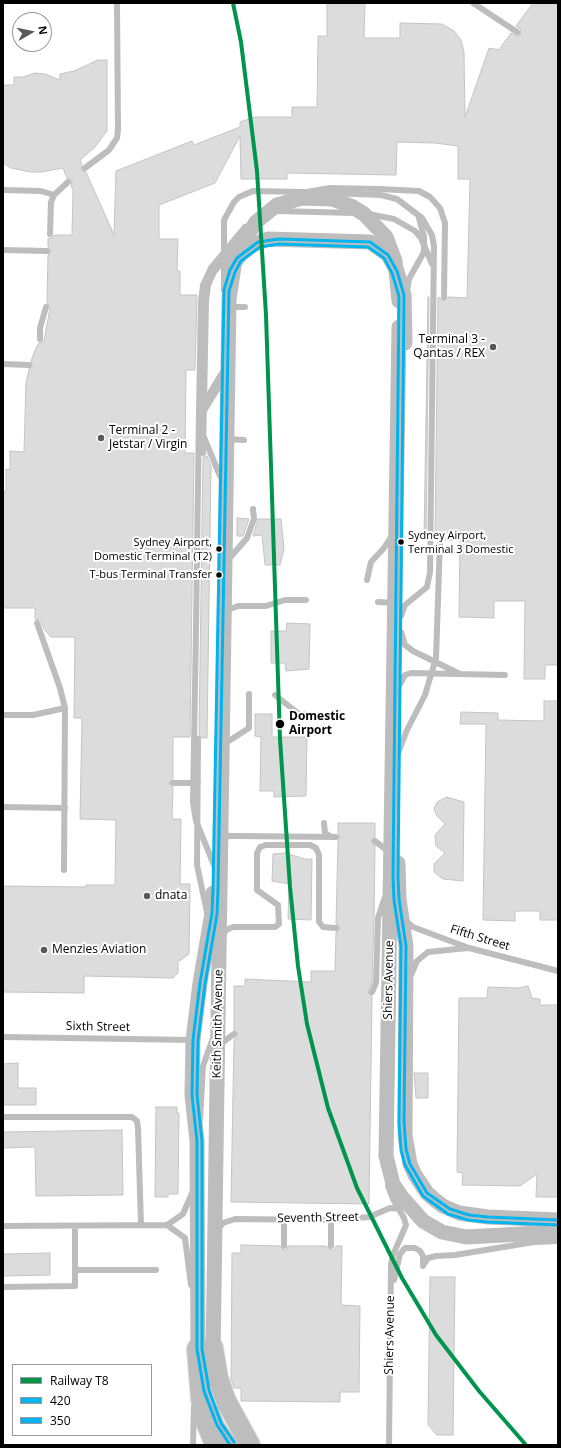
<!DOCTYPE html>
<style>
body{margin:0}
#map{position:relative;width:561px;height:1448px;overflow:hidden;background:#fff;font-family:"Open Sans",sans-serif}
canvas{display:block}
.frame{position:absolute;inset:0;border:4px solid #000;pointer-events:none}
.legend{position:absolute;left:12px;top:1364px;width:140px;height:72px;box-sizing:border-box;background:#fff;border:1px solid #999;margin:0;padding:5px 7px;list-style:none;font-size:12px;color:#000}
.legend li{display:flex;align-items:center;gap:8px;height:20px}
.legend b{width:20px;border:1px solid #999}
.north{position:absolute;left:12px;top:12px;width:40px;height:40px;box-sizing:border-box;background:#fff;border:1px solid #999;border-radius:50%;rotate:81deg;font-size:11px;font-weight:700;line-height:16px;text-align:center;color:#000}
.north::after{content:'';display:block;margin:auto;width:14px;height:18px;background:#595959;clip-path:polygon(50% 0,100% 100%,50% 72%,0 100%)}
</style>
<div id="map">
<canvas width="561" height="1448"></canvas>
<div class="frame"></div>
<ul class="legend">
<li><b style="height:5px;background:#00954c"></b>Railway T8</li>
<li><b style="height:5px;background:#00b5ef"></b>420</li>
<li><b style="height:5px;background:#00b5ef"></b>350</li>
</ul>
<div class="north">N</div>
</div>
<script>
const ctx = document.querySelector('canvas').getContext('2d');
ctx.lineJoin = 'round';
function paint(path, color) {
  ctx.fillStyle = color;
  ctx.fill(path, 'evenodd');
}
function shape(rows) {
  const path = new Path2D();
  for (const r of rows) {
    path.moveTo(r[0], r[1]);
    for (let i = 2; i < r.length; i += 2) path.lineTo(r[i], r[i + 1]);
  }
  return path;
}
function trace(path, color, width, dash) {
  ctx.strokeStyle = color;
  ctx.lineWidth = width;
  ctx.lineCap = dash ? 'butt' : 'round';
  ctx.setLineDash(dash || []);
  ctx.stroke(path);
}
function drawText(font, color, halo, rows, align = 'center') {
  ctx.font = font + ' "Open Sans",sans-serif';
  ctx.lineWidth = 4;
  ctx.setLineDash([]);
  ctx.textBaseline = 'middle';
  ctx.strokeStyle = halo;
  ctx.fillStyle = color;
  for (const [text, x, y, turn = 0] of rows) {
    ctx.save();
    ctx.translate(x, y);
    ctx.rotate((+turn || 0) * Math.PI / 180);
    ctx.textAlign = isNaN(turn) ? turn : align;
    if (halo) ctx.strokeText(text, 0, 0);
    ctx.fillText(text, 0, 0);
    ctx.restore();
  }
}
const building = shape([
 [327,3,365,3,364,38,400,38,400,23,442,24,454,31,461,40,464,52,465,117,489,48,499,50,511,33,516,36,520,35,521,30,516,26,533,3,558,3,558,665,545,665,545,679,524,679,525,601,494,601,494,618,459,617,460,540,444,540,440,537,435,540,438,297,444,301,448,297,467,298,470,179,458,179,458,146,435,143,397,142,396,175,287,173,287,179,241,179,240,136,215,183,159,205,159,239,178,239,177,271,180,271,180,295,197,295,195,370,186,370,185,453,194,453,190,737,173,737,173,779,169,783,173,787,172,819,181,819,180,884,190,884,189,954,178,962,178,973,173,978,84,976,84,993,3,992,3,886,86,887,86,885,115,885,116,820,80,819,82,718,74,718,75,637,51,637,44,629,40,620,35,619,35,608,3,608,3,492,6,492,6,469,10,470,10,451,24,452,26,383,29,369,33,366,31,361,36,348,39,343,44,341,50,308,47,303,48,255,51,251,48,247,48,238,52,238,54,235,72,235,73,190,71,186,72,181,67,178,63,168,41,172,30,172,11,168,3,163,3,85,14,85,14,77,23,77,35,73,45,74,60,80,60,74,74,71,98,60,107,60,107,131,95,147,80,160,82,164,81,170,86,172,114,235,116,171,192,141,194,145,240,127,240,122,255,117,292,117,292,107,317,107,318,36,327,36,327,3],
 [428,297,429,297,426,539,424,539,428,297],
 [207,456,211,466,207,738,202,738,199,735,203,457,207,456],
 [237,518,249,519,243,536,237,536,237,518],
 [258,519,281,519,284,549,280,565,265,565,262,535,253,536,258,519],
 [287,623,310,624,309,669,286,671,285,663,271,663,271,631,286,631,287,623],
 [544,701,558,701,558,920,540,920,540,911,515,911,515,921,483,920,486,724,460,724,461,712,498,713,498,720,544,721,544,701],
 [255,714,272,714,272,737,307,737,306,796,274,797,274,791,260,791,261,737,255,736,255,714],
 [447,797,464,802,463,881,443,879,434,872,434,864,445,853,436,846,435,835,445,824,437,816,434,809,437,802,447,797],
 [338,823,375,823,375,837,371,841,375,846,374,918,372,982,368,992,372,996,369,1204,231,1202,234,1040,238,1034,234,1030,234,986,245,986,245,979,311,982,311,971,335,971,336,932,340,928,336,924,338,841,340,837,338,833,338,823],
 [285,853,305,859,312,859,311,920,288,919,289,884,272,881,273,854,285,853],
 [528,986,532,998,540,999,540,1005,558,1005,558,1197,536,1197,537,1174,520,1186,462,1185,463,1173,457,1172,459,998,487,998,488,987,518,988,528,986],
 [18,1063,18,1088,36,1088,36,1105,3,1105,3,1064,18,1063],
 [414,1073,428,1073,428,1098,416,1098,414,1073],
 [156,1107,177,1107,177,1113,179,1113,178,1194,168,1194,168,1197,155,1197,156,1107],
 [122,1130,123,1195,36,1196,35,1147,3,1148,3,1132,122,1130],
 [241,1245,280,1246,284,1250,287,1250,288,1246,326,1246,331,1250,334,1250,336,1246,342,1246,341,1305,360,1306,359,1392,340,1392,340,1402,241,1401,241,1388,234,1388,231,1379,232,1253,241,1253,241,1245],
 [50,1253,50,1275,3,1276,3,1254,50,1253],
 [430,1277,455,1277,453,1435,437,1435,428,1425,430,1277]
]);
paint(building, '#dcdcdc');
trace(building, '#c4c4c4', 1);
const trunk = shape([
 [213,1348,218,1378,226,1401,250,1445],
 [197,1349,201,1399,206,1422,215,1445]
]);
trace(trunk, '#dbdbdb', 22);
trace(shape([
 [473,3,517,32],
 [85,168,109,150,117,138,118,130,117,3],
 [3,190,41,191,54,195],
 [329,193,381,195,397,199,422,218,432,235,434,246,430,572,427,587,405,605,401,616],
 [276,211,355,213],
 [368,214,394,219,415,231,421,238,432,264],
 [50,234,51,202,54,195,68,182],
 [3,250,47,251],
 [224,290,224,220,234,202,239,197,253,191,304,192],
 [407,291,409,279,424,252,424,237,419,218],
 [228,307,245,307],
 [40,339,40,328,46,307],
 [3,364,29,365],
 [199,411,201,302,203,285,211,268,245,227],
 [203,435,220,476],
 [226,439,244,440],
 [228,560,247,538,254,519,253,509],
 [367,580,371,562,384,548,391,537],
 [378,602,395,603],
 [225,611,238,606,266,606,285,600,306,600],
 [37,623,60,688,65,708,64,870],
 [401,632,405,645,413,651,460,674],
 [436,658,440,541],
 [400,684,405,675,411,673,505,675],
 [275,695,299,714,305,714],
 [3,715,33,715,65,708],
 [224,744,249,728,249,694],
 [3,807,65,808],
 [324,823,325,833,330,836],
 [222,840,229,836,237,836,336,837],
 [375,841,388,851],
 [214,865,196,821,193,803,196,628,199,411,222,373],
 [405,920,413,927,469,948,558,971],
 [223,936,226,930,233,927,275,927,279,924,278,905,257,890,257,853,260,847,266,845,310,845,316,848,319,855,319,922,323,927,336,928],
 [411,975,417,961,428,952,468,948],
 [3,1037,193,1040],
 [219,1045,234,1034],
 [3,1117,132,1117,137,1121,138,1128,141,1225],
 [200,1120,203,1066,213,1038],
 [388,1186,393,1199,404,1218,406,1225,393,1255,391,1264,389,1445],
 [167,1225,185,1238,191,1285],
 [3,1226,167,1225,183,1214,193,1191],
 [75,1226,75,1270,156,1270],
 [218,1229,223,1223,235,1219,331,1220,369,1217,390,1208,401,1209],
 [284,1246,284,1219],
 [331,1246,331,1220],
 [423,1266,428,1258,436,1256,455,1255,534,1242,558,1241],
 [394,1280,400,1254,405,1248,415,1248,420,1251,423,1256,423,1264],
 [3,1287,75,1286,75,1270],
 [193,1445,194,1407]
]), '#bdbdbd', 6);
trace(shape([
 [234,263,242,253,252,245,268,239,370,242,388,255,397,271,404,295,405,343],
 [398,863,399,899,406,946,405,1135,410,1164,415,1175,427,1193,435,1200,443,1206,459,1213,488,1217,558,1220],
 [386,1156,393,1184,401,1196,423,1221,442,1232,466,1237,558,1232],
 [213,1358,217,1084],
 [198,1359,197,1141,192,1095,193,1040,200,983,212,913,213,893],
 [211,1411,217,1425,230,1445]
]), '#bdbdbd', 15);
trace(trunk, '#bdbdbd', 20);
trace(shape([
 [301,193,330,188,379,189,419,191,430,197,440,208,445,223,444,297],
 [204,411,224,378],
 [203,453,206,301,208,285,214,272,233,249],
 [198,739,197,865,213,941],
 [397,756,407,730,425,695,436,658],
 [173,783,198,783],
 [372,992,376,983,378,918,385,897]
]), '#bdbdbd', 6);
trace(shape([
 [217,1084,229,299,235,260,240,247,256,222,277,205,302,198,332,199,351,206,364,214,386,237,395,261,399,301],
 [386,1156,399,327]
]), '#bdbdbd', 15);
trace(shape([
 [230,1445,217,1425,204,1391,197,1349,197,1141,192,1095,193,1040,200,983,212,913,213,889,224,290,230,270,237,258,258,242,279,239,370,242,388,255,397,271,404,295,398,877,399,899,406,946,404,1122,406,1149,410,1164,427,1193,450,1209,469,1215,488,1217,558,1220]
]), '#00b5ef', 3);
trace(shape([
 [234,1442,221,1423,209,1390,202,1349,202,1141,197,1095,198,1040,205,984,217,914,218,889,229,291,235,272,241,261,260,247,279,244,368,247,384,258,392,273,399,296,393,877,394,900,401,946,399,1122,401,1150,405,1165,423,1196,448,1214,468,1220,487,1222,558,1225]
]), '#00b5ef', 3);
trace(shape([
 [233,3,241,42,257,171,266,315,280,739,290,887,298,966,307,1024,328,1108,357,1188,402,1278,436,1335,479,1391,526,1445]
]), '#00954c', 4);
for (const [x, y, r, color] of [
 [493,347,4,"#595959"],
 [101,438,4,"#595959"],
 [401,542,3.5,"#000"],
 [219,549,3.5,"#000"],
 [219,575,3.5,"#000"],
 [280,724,5,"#000"],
 [147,896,4,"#595959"],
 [44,950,4,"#595959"]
]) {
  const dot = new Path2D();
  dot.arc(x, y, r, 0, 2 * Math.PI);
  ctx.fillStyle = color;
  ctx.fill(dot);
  trace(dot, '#fff', 1.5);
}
drawText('11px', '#000', '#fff', [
 ["Sydney Airport,",408,536,"left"],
 ["Terminal 3 Domestic",408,550,"left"],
 ["Sydney Airport,",212,543],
 ["Domestic Terminal (T2)",212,557],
 ["T-bus Terminal Transfer",212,575]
], 'right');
drawText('12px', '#000', '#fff', [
 ["Terminal 3 -",485,340,"right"],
 ["Qantas / REX",485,354,"right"],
 ["Terminal 2 -",109,431],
 ["Jetstar / Virgin",109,445],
 ["dnata",155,896],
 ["Menzies Aviation",52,950]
], 'left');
drawText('bold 12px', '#000', '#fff', [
 ["Domestic",289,717],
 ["Airport",289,731]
], 'left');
drawText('12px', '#000', '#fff', [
 ["Fifth Street",480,938,17],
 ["Shiers Avenue",389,980,-89],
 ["Keith Smith Avenue",218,1024,-89],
 ["Sixth Street",98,1027,1],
 ["Seventh Street",318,1218,-1],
 ["Shiers Avenue",390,1335,-89]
]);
</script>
